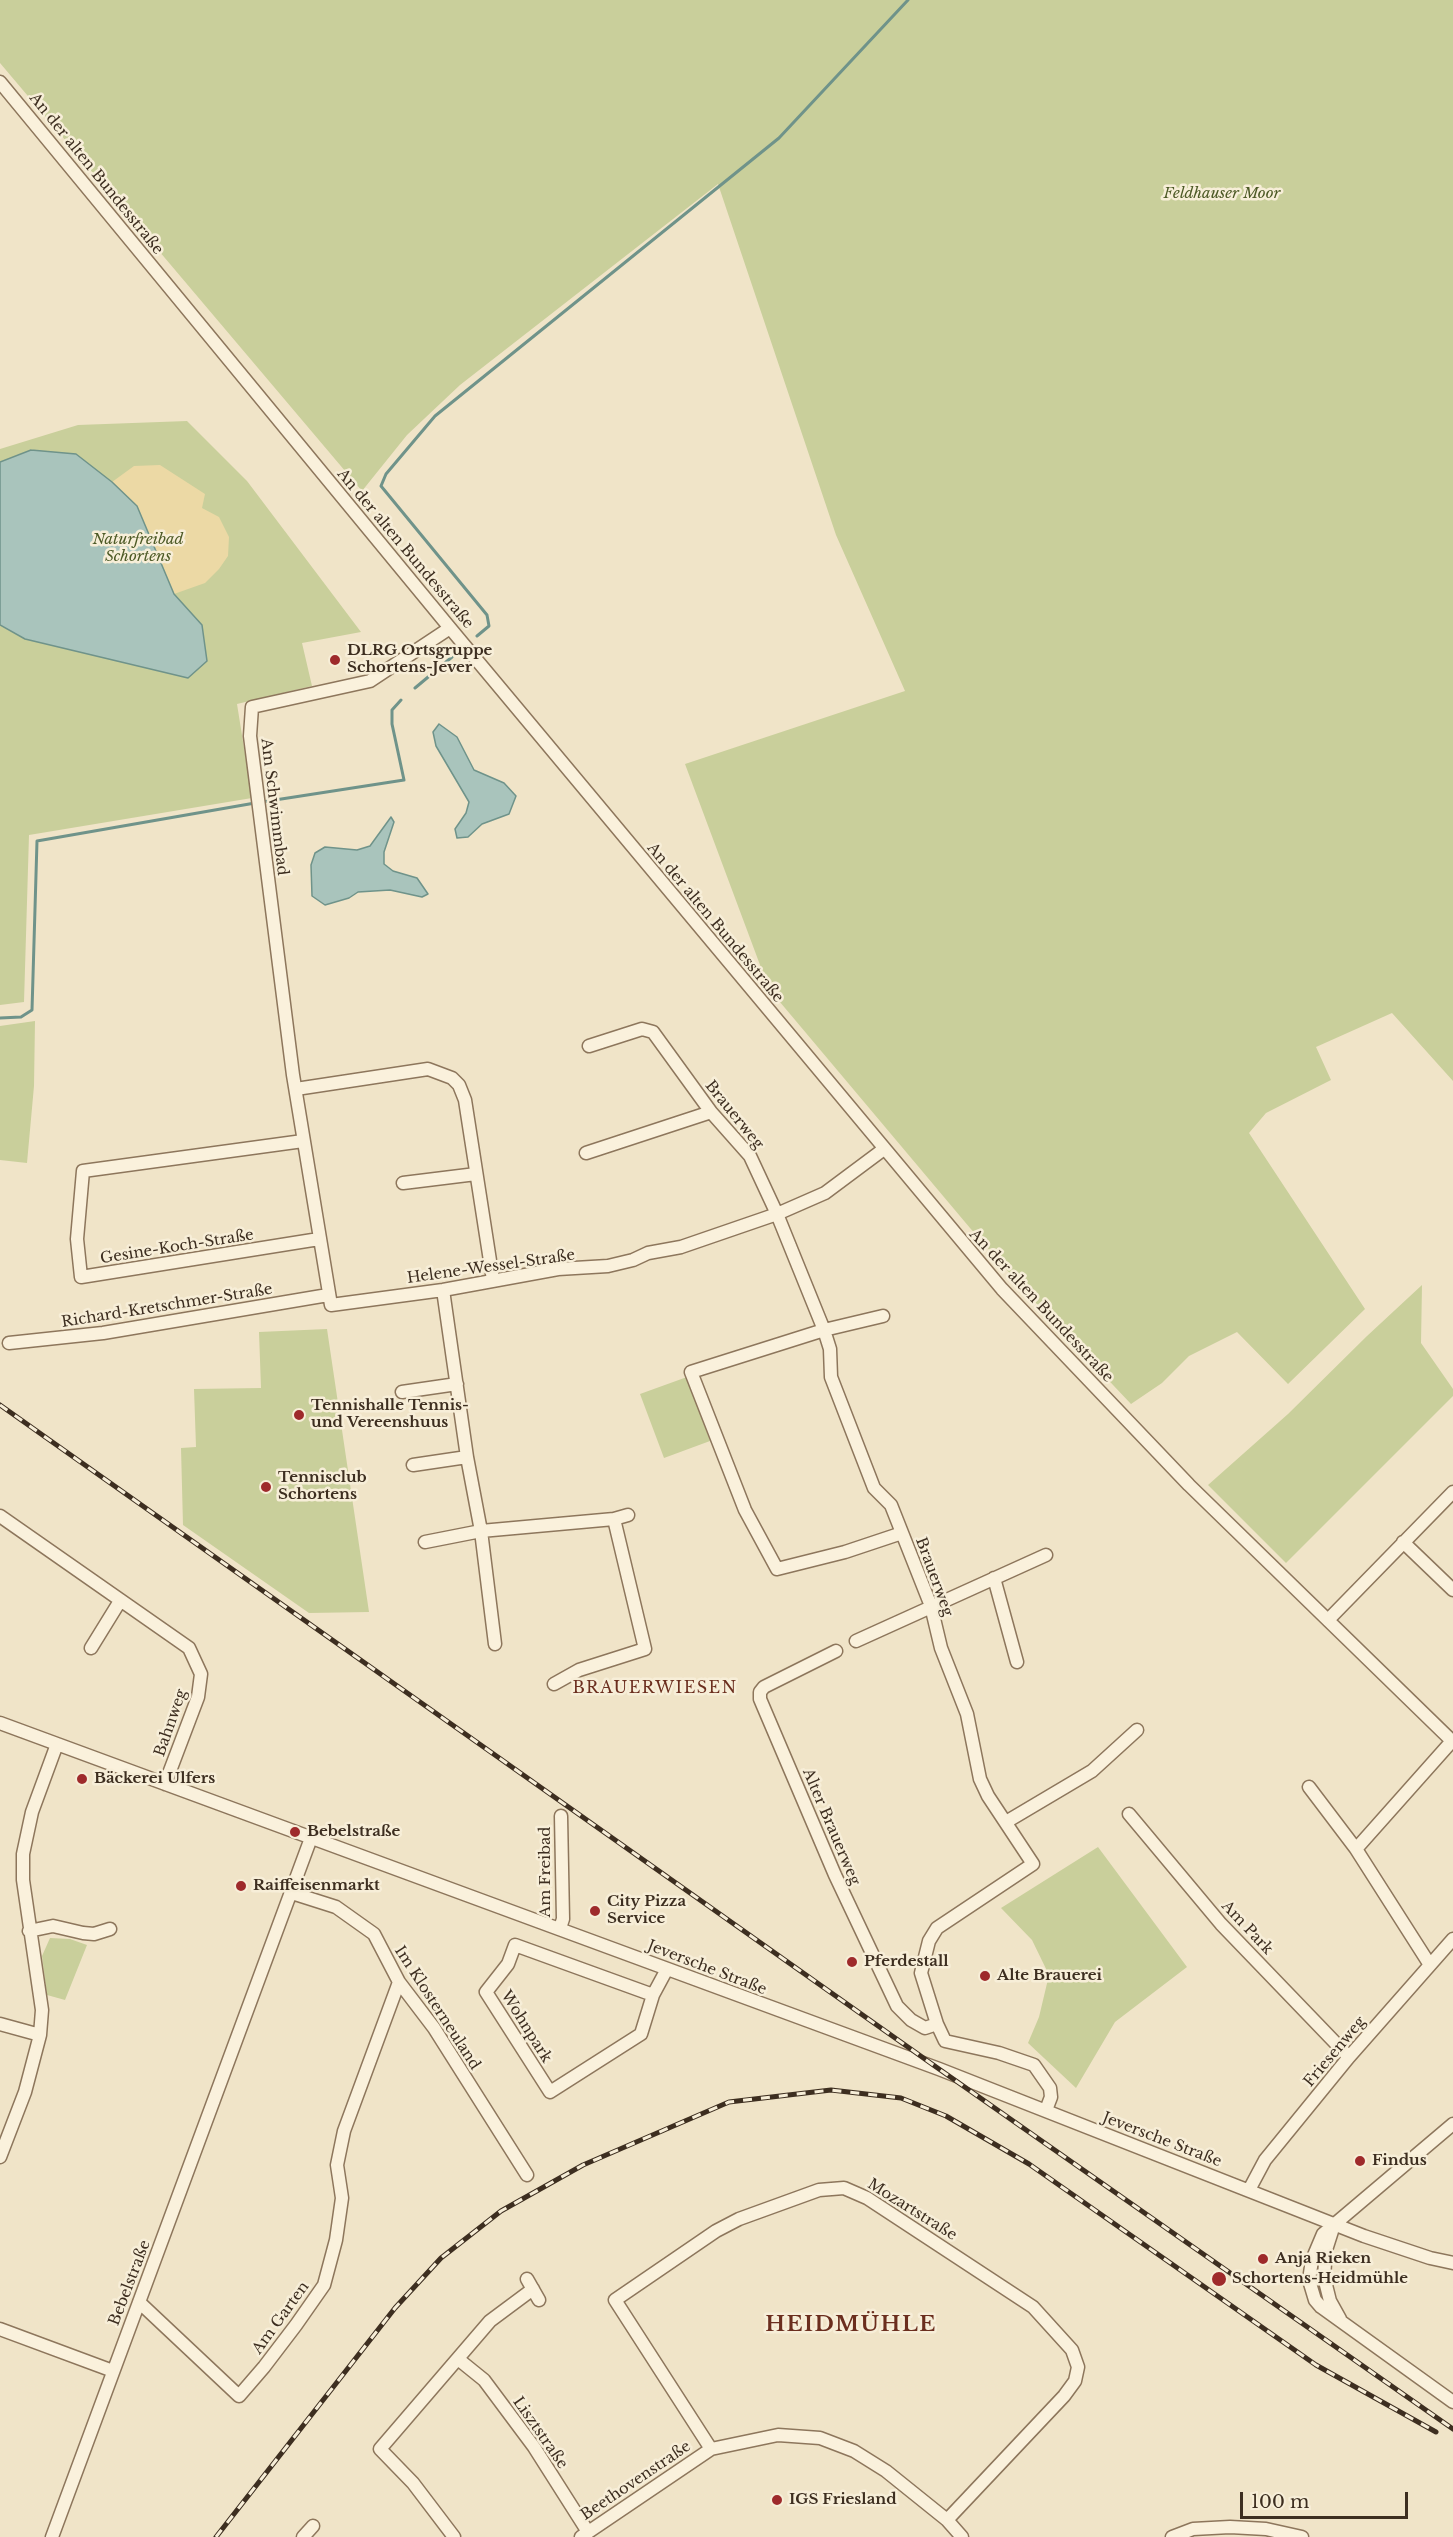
<!DOCTYPE html>
<meta charset="utf-8">
<style>
body{margin:0}
#map{position:relative;width:1453px;height:2537px;overflow:hidden;background:#f0e4c8;font-family:"Libre Baskerville",serif}
canvas{display:block}
.scale{position:absolute;left:1240px;top:2492px;width:168px;height:27px;box-sizing:border-box;border:3px solid #3d2e20;border-top:0;padding-left:8px;font-size:18px;line-height:21px;white-space:nowrap;color:#3d2e20;-webkit-text-stroke:4px #f7eed8;paint-order:stroke}
</style>
<div id="map">
<canvas width="1453" height="2537"></canvas>
<div class="scale">100 m</div>
</div>
<script>
const ctx = document.querySelector('canvas').getContext('2d');
ctx.lineJoin = 'round';
function paint(path, color) {
  ctx.fillStyle = color;
  ctx.fill(path, 'evenodd');
}
function shape(rows) {
  const path = new Path2D();
  for (const r of rows) {
    path.moveTo(r[0], r[1]);
    for (let i = 2; i < r.length; i += 2) path.lineTo(r[i], r[i + 1]);
  }
  return path;
}
function trace(path, color, width, dash) {
  ctx.strokeStyle = color;
  ctx.lineWidth = width;
  ctx.lineCap = dash ? 'butt' : 'round';
  ctx.setLineDash(dash || []);
  ctx.stroke(path);
}
function drawText(font, color, halo, rows, align = 'center') {
  ctx.font = font + ' "Libre Baskerville",serif';
  ctx.lineWidth = 5;
  ctx.setLineDash([]);
  ctx.textBaseline = 'middle';
  ctx.strokeStyle = halo;
  ctx.fillStyle = color;
  for (const [text, x, y, turn = 0] of rows) {
    ctx.save();
    ctx.translate(x, y);
    ctx.rotate((+turn || 0) * Math.PI / 180);
    ctx.textAlign = isNaN(turn) ? turn : align;
    if (halo) ctx.strokeText(text, 0, 0);
    ctx.fillText(text, 0, 0);
    ctx.restore();
  }
}
paint(shape([
 [0,0,1453,0,1453,1081,1392,1013,1316,1047,1331,1080,1266,1113,1249,1133,1365,1309,1288,1384,1237,1332,1189,1356,1162,1383,1131,1404,1043,1311,970,1228,769,989,685,764,905,691,836,535,718,184,460,385,407,435,362,491,0,63],
 [187,421,247,481,361,632,302,643,312,686,237,704,252,798,29,835,24,1002,0,1005,0,449,78,425],
 [35,1021,34,1086,27,1163,0,1160,0,1026],
 [1422,1285,1421,1343,1453,1389,1453,1396,1286,1563,1208,1485,1288,1414,1367,1336],
 [327,1329,369,1612,309,1613,183,1525,181,1448,196,1447,194,1389,261,1388,259,1332],
 [687,1377,710,1441,664,1458,640,1394],
 [1098,1847,1187,1967,1115,2022,1076,2088,1028,2043,1039,2017,1049,1975,1032,1940,1001,1908],
 [50,1938,70,1939,87,1945,65,2000,47,1995,42,1956]
]), '#c9cf9b');
paint(shape([
 [160,465,205,494,202,508,219,517,229,537,228,556,219,569,205,583,174,594,137,506,112,482,134,466]
]), '#ecd9a5');
const water = shape([
 [31,450,76,454,112,482,137,506,174,594,202,625,207,661,188,678,25,639,0,625,0,462,31,450],
 [439,724,457,737,474,770,504,783,516,796,509,814,482,824,468,837,457,838,455,829,466,813,469,802,436,746,433,732,439,724],
 [391,817,394,822,384,852,384,864,393,871,417,878,428,894,422,897,390,890,358,892,349,898,325,905,312,896,311,865,315,853,325,847,357,850,370,846,391,817]
]);
paint(water, '#a9c4bc');
trace(water, '#6f938a', 1.5);
trace(shape([
 [477,636,489,626,487,615,381,486,386,474,435,416,779,138,908,0],
 [415,688,452,657],
 [262,802,404,780,392,724,392,710,401,700],
 [0,1018,21,1017,32,1010,37,841,255,803]
]), '#6f938a', 3);
const minor = shape([
 [0,82,450,628,1002,1289,1189,1485,1453,1742],
 [450,628,370,681,252,707,250,736,293,1075,331,1305,443,1290,558,1269,608,1266,633,1260,648,1253,681,1247,777,1214,825,1193,884,1149],
 [589,1046,642,1029,653,1032,711,1112,750,1156,777,1214,824,1330,830,1349,831,1377,874,1488,891,1505,931,1606,941,1648,967,1714,980,1779,988,1796,1033,1864,937,1928,929,1941,921,1973,937,2024,945,2041,999,2053,1034,2065,1050,2088,1051,2097,1046,2110],
 [296,1089,428,1069,452,1078,459,1085,465,1100,493,1280],
 [303,1141,83,1171,77,1239,81,1277,319,1239],
 [586,1153,711,1112],
 [403,1183,476,1174],
 [883,1316,824,1330,691,1372,745,1510,777,1569,845,1552,902,1533],
 [9,1343,103,1333,328,1295],
 [402,1392,457,1384],
 [467,1457,481,1531,495,1644],
 [413,1465,467,1457,443,1290],
 [0,1516,189,1648,201,1674,198,1697,165,1784],
 [425,1542,481,1531,614,1519,628,1515],
 [1403,1542,1453,1590],
 [994,1578,1017,1662],
 [1328,1620,1453,1492],
 [856,1641,1046,1555],
 [91,1648,120,1601],
 [836,1651,764,1687,760,1692,760,1699,835,1875,897,2006,911,2020,925,2028,937,2024],
 [554,1684,579,1670,645,1649,614,1519],
 [0,1723,939,2069,1364,2236,1430,2258,1453,2263],
 [1309,1787,1356,1849,1430,1965],
 [1129,1814,1221,1924,1349,2057],
 [1006,1822,1092,1771,1137,1730],
 [1356,1849,1452,1741],
 [292,1893,336,1907,374,1934,399,1982,434,2028,527,2175],
 [560,1928,563,1919,561,1816],
 [29,1931,53,1926,83,1933,94,1934,110,1929],
 [653,1995,515,1945,508,1964,486,1992,550,2092,641,2034,653,1995,667,1969],
 [0,2024,40,2035],
 [1453,2124,1323,2234,1312,2260,1309,2280,1315,2300,1321,2307,1453,2402],
 [0,2157,25,2092,40,2035,42,2010,23,1880,23,1854,32,1812,57,1744],
 [1249,2190,1265,2160,1349,2057,1453,1939],
 [1334,2225,1326,2250,1324,2277,1330,2301,1340,2319],
 [527,2279,539,2300],
 [139,2302,239,2396,264,2367,296,2325,324,2285,336,2240,342,2198,337,2165,344,2131,399,1982],
 [0,2329,113,2371],
 [458,2359,484,2380,534,2447,588,2532],
 [711,2449,615,2300,716,2231,739,2219,819,2190,844,2188,867,2198,1033,2307,1072,2350,1078,2367,1075,2381,1064,2396,947,2520],
 [52,2537,311,1838],
 [303,2537,313,2526],
 [454,2537,413,2483,380,2449,490,2321,533,2289],
 [581,2537,711,2449,778,2435,820,2438,854,2451,886,2471,947,2520,962,2537],
 [1172,2537,1193,2529,1230,2527,1266,2529,1302,2537]
]);
trace(minor, '#8d765c', 15);
trace(minor, '#faf1dc', 12);
const rail = shape([
 [0,1405,939,2069,1453,2429],
 [216,2537,395,2308,441,2258,501,2211,583,2165,729,2102,831,2090,901,2098,946,2116,1029,2164,1316,2365,1436,2432]
]);
trace(rail, '#3d2e20', 5);
trace(rail, '#f7eed8', 3, [9]);
for (const [x, y, r, color] of [
 [335,660,6,"#9e2a2b"],
 [299,1415,6,"#9e2a2b"],
 [266,1487,6,"#9e2a2b"],
 [82,1779,6,"#9e2a2b"],
 [295,1832,6,"#9e2a2b"],
 [241,1886,6,"#9e2a2b"],
 [595,1911,6,"#9e2a2b"],
 [852,1962,6,"#9e2a2b"],
 [985,1976,6,"#9e2a2b"],
 [1360,2161,6,"#9e2a2b"],
 [1263,2259,6,"#9e2a2b"],
 [1219,2279,8,"#9e2a2b"],
 [777,2500,6,"#9e2a2b"]
]) {
  const dot = new Path2D();
  dot.arc(x, y, r, 0, 2 * Math.PI);
  ctx.fillStyle = color;
  ctx.fill(dot);
  trace(dot, '#f7eed8', 2);
}
drawText('15px', '#3d2e20', '#f7eed8', [
 ["An der alten Bundesstraße",96,174,51],
 ["An der alten Bundesstraße",405,549,50],
 ["Am Schwimmbad",274,807,83],
 ["An der alten Bundesstraße",715,923,50],
 ["Brauerweg",734,1115,51],
 ["Gesine-Koch-Straße",177,1247,-9],
 ["Helene-Wessel-Straße",491,1267,-8],
 ["Richard-Kretschmer-Straße",167,1306,-9],
 ["An der alten Bundesstraße",1041,1306,47],
 ["Brauerweg",934,1577,70],
 ["Bahnweg",171,1723,-71],
 ["Alter Brauerweg",831,1827,67],
 ["Am Freibad",546,1872,-90],
 ["Am Park",1247,1928,47],
 ["Jeversche Straße",707,1968,21],
 ["Im Klosterneuland",437,2008,57],
 ["Wohnpark",526,2027,58],
 ["Friesenweg",1335,2052,-50],
 ["Jeversche Straße",1162,2140,21],
 ["Mozartstraße",912,2210,32],
 ["Bebelstraße",130,2283,-69],
 ["Am Garten",281,2318,-54],
 ["Lisztstraße",540,2433,55],
 ["Beethovenstraße",636,2481,-34]
]);
drawText('italic 15px', '#4d5a26', '#f7eed8', [
 ["Feldhauser Moor",1222,194],
 ["Naturfreibad",138,540],
 ["Schortens",138,557]
]);
drawText('bold 15px', '#3d2e20', '#f7eed8', [
 ["DLRG Ortsgruppe",347,651],
 ["Schortens-Jever",347,668],
 ["Tennishalle Tennis-",311,1406],
 ["und Vereenshuus",311,1423],
 ["Tennisclub",278,1478],
 ["Schortens",278,1495],
 ["Bäckerei Ulfers",94,1779],
 ["Bebelstraße",307,1832],
 ["Raiffeisenmarkt",253,1886],
 ["City Pizza",607,1902],
 ["Service",607,1919],
 ["Pferdestall",864,1962],
 ["Alte Brauerei",997,1976],
 ["Findus",1372,2161],
 ["Anja Rieken",1275,2259],
 ["Schortens-Heidmühle",1232,2279],
 ["IGS Friesland",789,2500]
], 'left');
ctx.letterSpacing = '1.5px';
drawText('16px', '#6b2e1e', '#f7eed8', [
 ["BRAUERWIESEN",655,1688]
]);
ctx.letterSpacing = '0px';
ctx.letterSpacing = '1.5px';
drawText('bold 21px', '#6b2e1e', '#f7eed8', [
 ["HEIDMÜHLE",851,2325]
]);
ctx.letterSpacing = '0px';
</script>
